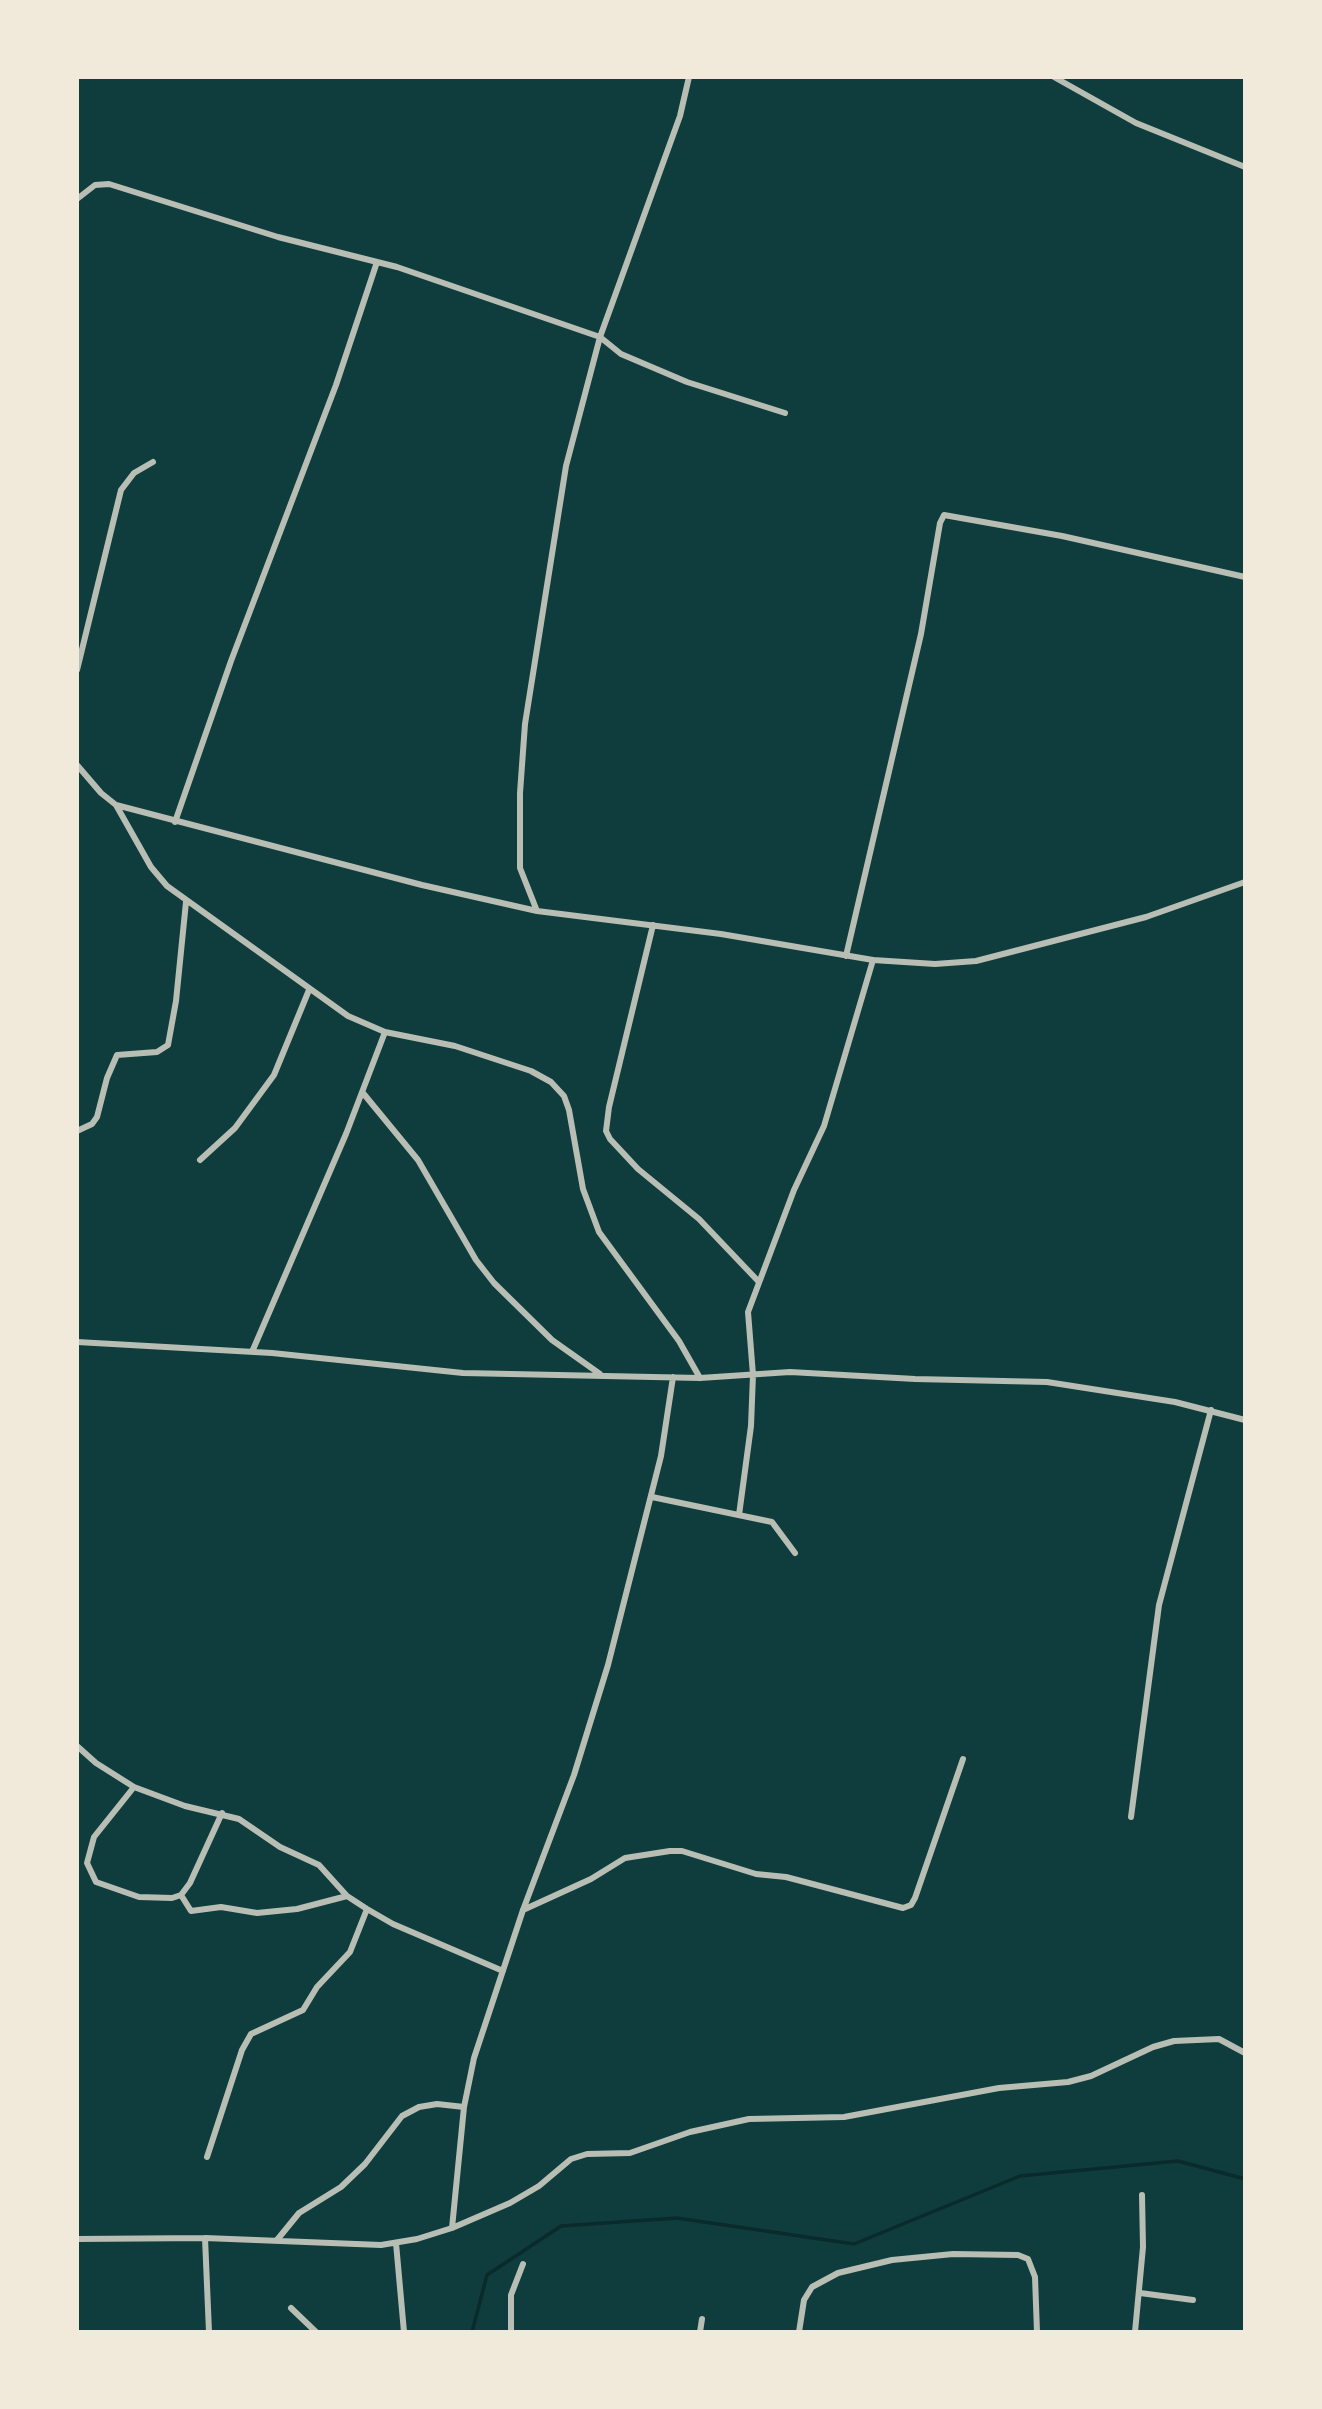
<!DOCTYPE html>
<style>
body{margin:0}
#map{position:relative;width:1322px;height:2409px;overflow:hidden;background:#0f3d3e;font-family:Ubuntu,sans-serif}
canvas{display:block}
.frame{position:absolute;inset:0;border:79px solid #f1e9da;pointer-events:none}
</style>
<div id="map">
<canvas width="1322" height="2409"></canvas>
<div class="frame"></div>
</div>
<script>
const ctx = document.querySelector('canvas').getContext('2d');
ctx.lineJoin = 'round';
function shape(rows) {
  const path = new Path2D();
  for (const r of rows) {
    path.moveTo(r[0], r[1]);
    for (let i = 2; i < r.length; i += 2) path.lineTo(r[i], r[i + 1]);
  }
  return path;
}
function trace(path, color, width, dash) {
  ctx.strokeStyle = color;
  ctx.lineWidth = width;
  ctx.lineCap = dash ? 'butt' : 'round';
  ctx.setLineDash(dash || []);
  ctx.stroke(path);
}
trace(shape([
 [472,2332,487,2275,561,2226,677,2218,854,2244,1020,2176,1178,2161,1245,2179]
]), '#0a2a2b', 3.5);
trace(shape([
 [1054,77,1136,123,1245,167],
 [77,199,95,185,109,184,278,237,397,267,600,337,621,354,687,382,785,413],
 [77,670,121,490,134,473,153,462],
 [77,765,101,793,116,805,422,885,537,911,721,934,873,960,935,964,976,961,1146,917,1245,882],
 [116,805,151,867,167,886,348,1016,385,1032,455,1046,531,1071,551,1082,564,1096,569,1110,583,1189,599,1232,679,1341,700,1378],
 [175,822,231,661,336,385,377,262],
 [537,911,520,868,520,793,525,724,566,466,600,337,680,116,689,77],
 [653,925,609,1107,606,1131,610,1139,638,1169,699,1219,759,1282],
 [846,956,921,634,940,523,944,515,1062,536,1245,577],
 [363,1093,418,1160,476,1260,494,1283,552,1340,600,1374],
 [77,1131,92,1124,97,1117,107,1078,117,1055,157,1052,168,1045,176,1001,186,902],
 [200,1160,235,1128,274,1075,309,990],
 [77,1342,272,1353,463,1373,700,1378,790,1372,915,1379,1047,1382,1175,1402,1245,1420],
 [252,1352,346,1134,385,1032],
 [652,1497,772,1522,795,1553],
 [739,1515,751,1426,753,1375,748,1312,794,1190,824,1126,873,960],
 [77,1746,96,1763,134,1787,185,1806,239,1819,280,1847,319,1865,347,1896,367,1909,393,1924,503,1971],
 [134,1787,94,1837,87,1863,96,1882,139,1897,172,1898,181,1895,190,1883,222,1813],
 [1131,1817,1159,1605,1211,1410],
 [181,1895,191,1911,221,1907,257,1913,297,1909,347,1896],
 [523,1910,591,1879,625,1858,670,1851,682,1851,756,1874,786,1877,903,1908,911,1905,915,1898,963,1759],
 [207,2157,242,2050,251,2034,303,2010,317,1987,350,1952,367,1909],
 [452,2228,464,2107,474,2058,523,1910,574,1775,608,1665,661,1456,673,1377],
 [205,2238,209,2332],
 [77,2239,205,2238,381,2245,417,2239,452,2228,510,2203,539,2186,571,2159,587,2154,630,2153,690,2132,749,2119,844,2117,999,2088,1068,2082,1091,2076,1153,2047,1174,2041,1219,2039,1245,2053],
 [277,2240,299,2213,341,2187,365,2164,402,2116,419,2107,437,2104,464,2107],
 [396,2243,404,2332],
 [1140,2293,1193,2300],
 [291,2308,316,2332],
 [511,2332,511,2295,523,2264],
 [700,2332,702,2319],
 [799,2332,804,2300,812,2287,838,2273,892,2260,953,2254,1018,2255,1028,2259,1035,2277,1037,2332],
 [1135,2332,1143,2247,1142,2195]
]), '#b8beb3', 6);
</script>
